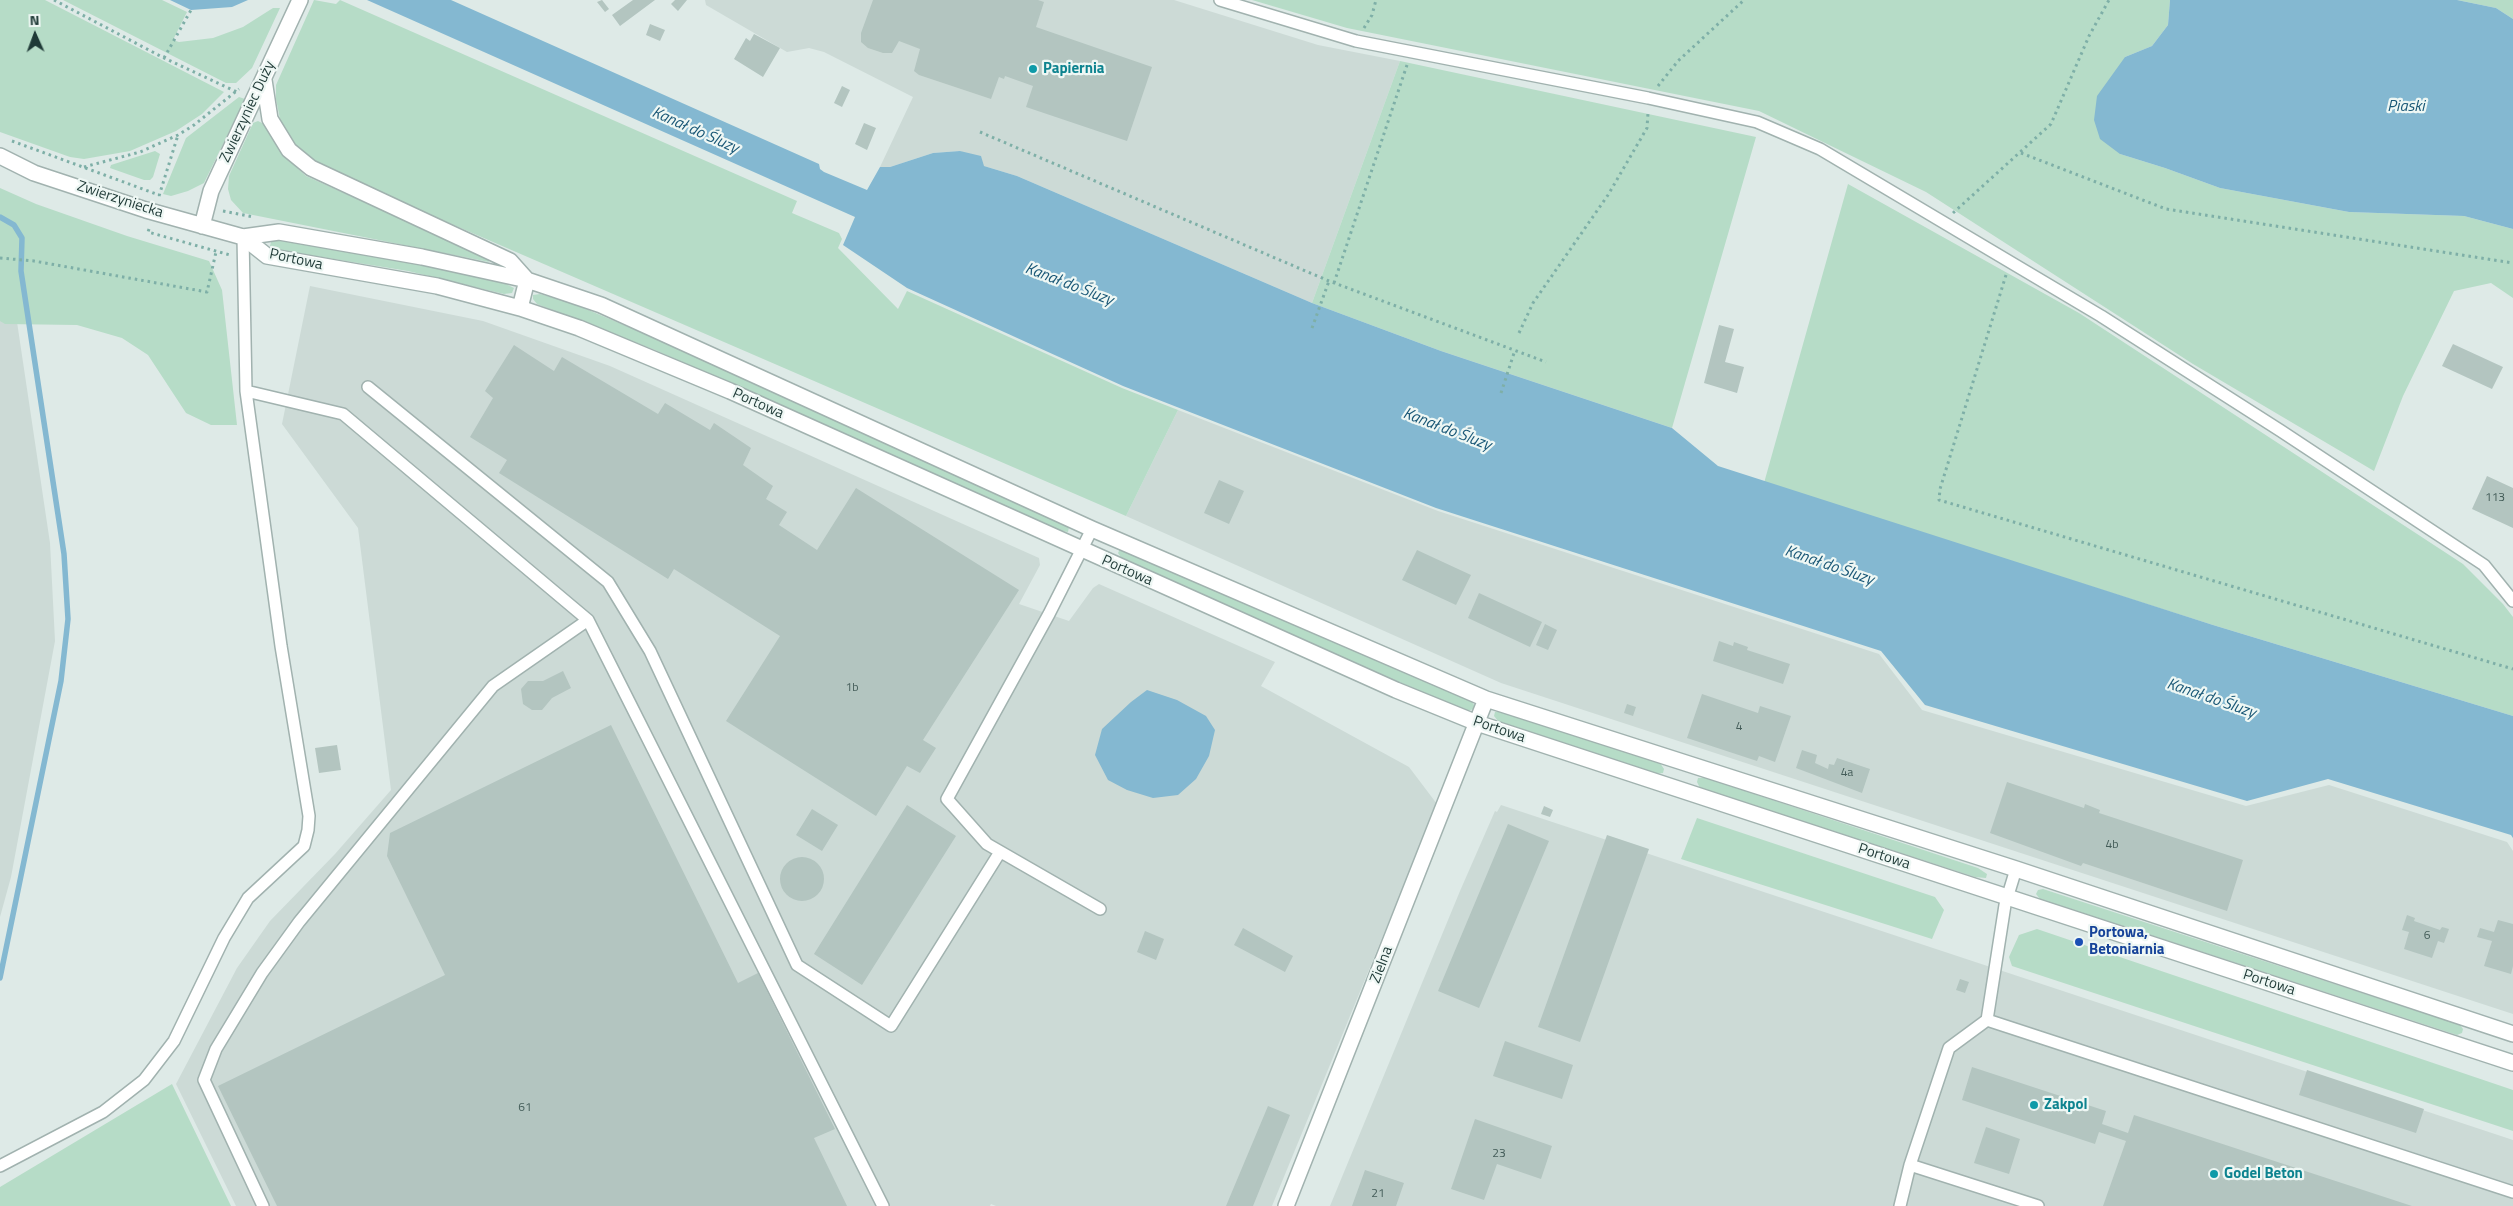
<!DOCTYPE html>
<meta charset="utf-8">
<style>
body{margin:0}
#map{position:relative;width:2513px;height:1206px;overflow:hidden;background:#deeae7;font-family:"Titillium Web",sans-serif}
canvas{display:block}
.north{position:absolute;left:10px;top:10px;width:50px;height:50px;-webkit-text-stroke:4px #eef7f4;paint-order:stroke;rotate:358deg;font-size:14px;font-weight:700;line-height:20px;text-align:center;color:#1f3a37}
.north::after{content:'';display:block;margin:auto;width:18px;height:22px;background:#1f3a37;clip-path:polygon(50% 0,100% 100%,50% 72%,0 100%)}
</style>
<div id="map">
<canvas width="2513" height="1206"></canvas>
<div class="north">N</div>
</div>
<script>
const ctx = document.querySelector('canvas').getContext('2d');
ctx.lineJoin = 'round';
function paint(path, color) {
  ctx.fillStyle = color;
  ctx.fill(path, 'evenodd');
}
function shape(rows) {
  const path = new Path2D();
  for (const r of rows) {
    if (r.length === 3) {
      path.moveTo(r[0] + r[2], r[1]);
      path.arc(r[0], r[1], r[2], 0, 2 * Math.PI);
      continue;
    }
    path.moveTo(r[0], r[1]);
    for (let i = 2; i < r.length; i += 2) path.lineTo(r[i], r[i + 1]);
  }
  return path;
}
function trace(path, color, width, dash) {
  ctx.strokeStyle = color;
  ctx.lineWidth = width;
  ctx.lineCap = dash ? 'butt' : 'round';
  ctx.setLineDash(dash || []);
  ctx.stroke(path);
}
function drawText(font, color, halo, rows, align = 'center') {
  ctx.font = font + ' "Titillium Web",sans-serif';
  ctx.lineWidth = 4.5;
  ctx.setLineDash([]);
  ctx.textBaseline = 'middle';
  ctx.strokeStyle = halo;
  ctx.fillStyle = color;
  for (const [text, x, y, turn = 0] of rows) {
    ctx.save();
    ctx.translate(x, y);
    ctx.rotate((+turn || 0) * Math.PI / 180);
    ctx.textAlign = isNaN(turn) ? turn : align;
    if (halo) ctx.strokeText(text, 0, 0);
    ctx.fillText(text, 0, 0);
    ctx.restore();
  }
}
paint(shape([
 [705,0,1174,0,1318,45,1400,61,1312,303,1017,176,984,166,960,151,933,153,890,167,880,167,913,97,824,52,809,48,787,52,706,5],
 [0,286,17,322,50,543,55,641,11,877,0,917],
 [310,286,483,321,610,366,1039,558,1040,565,1019,604,1069,621,1093,588,1099,584,1275,662,1261,686,1409,767,1437,804,1272,1206,996,1206,991,1204,990,1206,236,1206,176,1084,237,968,270,921,335,854,391,790,358,528,282,424],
 [1178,410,1438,511,1879,654,1922,710,2246,806,2329,785,2507,842,2513,851,2513,1014,1501,683,1126,516],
 [1501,805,2513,1140,2513,1206,1330,1206,1460,891,1495,811,1497,812]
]), '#ccdad6');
paint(shape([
 [0,0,45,0,224,92,202,114,176,131,130,151,84,159,70,157,0,132],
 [63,0,162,0,187,12,173,40,179,42,213,38,243,27,273,8,280,8,252,68,236,83,226,83],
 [314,0,336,4,340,0,797,201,792,213,839,233,842,239,838,248,898,309,907,291,1122,388,1178,410,1126,516,322,168,299,150,281,124,276,99,276,85],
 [1252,0,2170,0,2168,25,2152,46,2125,57,2120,154,2165,168,2220,188,2349,212,2464,216,2513,229,2513,298,2491,283,2454,291,2403,396,2374,471,2193,364,1926,192,1759,111,1347,28],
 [2457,0,2513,0,2513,19,2496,8],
 [1400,61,1756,137,1672,428,1441,351,1312,303],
 [239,97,245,99,204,183,188,191,171,196,163,194,186,138],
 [258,121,264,124,282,154,306,176,487,257,489,262,243,213,231,200,228,189,229,176,253,123],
 [155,151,160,154,153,177,150,180,144,180,110,168,111,165],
 [1848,184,2079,313,2463,564,2503,604,2513,617,2513,716,2213,625,1764,483],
 [0,188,36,204,127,236,209,261,222,290,237,425,211,425,186,413,148,355,122,338,77,325,5,324,0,321],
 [277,239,408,261,506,284,514,288,512,293,504,294,408,271,278,250,270,246,271,242],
 [540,294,572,303,659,340,1066,523,1069,527,1068,532,1062,531,655,350,537,304,533,299,533,295],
 [1120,549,1128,550,1471,701,1475,706,1474,709,1467,711,1343,658,1122,559,1118,553],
 [1495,712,1502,712,1660,763,1664,769,1663,773,1655,774,1498,721,1494,716],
 [1698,778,1706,778,1978,868,1987,874,1986,878,1975,877,1700,788,1697,782],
 [1697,818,1935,897,1944,910,1932,939,1681,859],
 [2043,889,2460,1025,2463,1029,2462,1033,2457,1035,2040,899,2036,894,2038,890],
 [2037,929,2513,1090,2513,1131,2012,966,2009,957,2019,935],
 [172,1084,231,1206,0,1206,0,1187]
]), '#b6dcc7');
paint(shape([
 [170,0,248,0,232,7,191,10],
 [367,0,451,0,819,164,820,169,824,172,867,190,880,167,890,167,933,153,960,151,981,156,984,166,1017,176,1312,303,1441,351,1672,428,1718,466,2213,625,2513,716,2513,838,2511,835,2328,779,2247,801,1925,705,1881,651,1436,508,1123,386,907,288,843,245,855,217],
 [2170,0,2457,0,2496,8,2513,19,2513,229,2464,216,2349,212,2220,188,2165,168,2120,154,2100,139,2094,120,2097,96,2125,57,2152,46,2168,25],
 [1147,690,1177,700,1206,716,1215,730,1209,756,1196,779,1178,795,1153,798,1127,790,1108,780,1095,755,1102,729,1131,702]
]), '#84b8d1');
trace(shape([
 [0,217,14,225,22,238,21,271,64,554,68,619,61,681,0,978]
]), '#84b8d1', 5.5);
paint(shape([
 [602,0,609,9,605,12,597,2],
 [633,0,655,0,620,26,612,15],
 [675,0,687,0,678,11,671,4],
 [873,0,1038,0,1044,2,1036,27,1152,67,1127,141,1026,107,1033,86,1005,76,1004,79,999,77,991,99,919,75,914,71,920,49,899,41,892,53,883,53,868,48,861,42,861,33],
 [650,24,665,30,660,41,646,35],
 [754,34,780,48,763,77,734,59,746,38,750,41],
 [842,86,850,90,842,107,834,103],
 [864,123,876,128,867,150,855,144],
 [1719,325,1734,329,1725,362,1744,367,1737,393,1704,383],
 [2453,344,2503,367,2492,389,2442,366],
 [514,345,554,371,562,357,658,414,665,403,710,430,714,423,751,448,743,465,773,486,766,499,787,512,779,525,817,550,856,488,1019,590,923,740,936,748,920,773,907,766,876,816,726,721,780,636,674,569,668,579,499,473,507,460,470,437,493,398,485,391],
 [2487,476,2513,488,2513,528,2472,509],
 [1219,480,1244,491,1229,524,1204,513],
 [1417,550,1471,575,1456,605,1402,580],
 [1479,593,1542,622,1530,647,1468,618],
 [1545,624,1557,630,1548,650,1536,645],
 [1719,641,1733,646,1734,642,1748,647,1747,650,1790,664,1783,684,1713,661],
 [563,671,571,688,552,698,542,710,532,710,523,704,521,689,528,681,543,681],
 [1702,694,1758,713,1760,706,1791,716,1775,762,1759,756,1757,761,1687,738],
 [1627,704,1636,707,1633,716,1624,713],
 [611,725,738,983,758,973,835,1129,814,1138,847,1206,277,1206,218,1086,445,975,387,856,390,833],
 [337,745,341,770,319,773,315,748],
 [1802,750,1817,755,1815,763,1828,769,1829,764,1834,765,1837,758,1870,769,1862,793,1796,768],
 [2007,782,2084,808,2085,804,2100,810,2099,813,2243,860,2227,911,2083,863,2081,866,1990,833],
 [907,805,956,836,862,985,814,954],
 [1544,806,1553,810,1550,817,1541,814],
 [812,809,838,825,822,851,796,835],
 [1508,824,1549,841,1479,1008,1438,991],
 [1607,835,1649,849,1580,1042,1538,1027],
 [802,879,22],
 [2407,915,2415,918,2414,921,2440,930,2442,927,2449,929,2444,943,2438,941,2432,958,2404,949,2409,932,2402,930],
 [2498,920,2513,924,2513,966,2511,974,2484,966,2492,941,2477,937,2480,928,2494,932],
 [1243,928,1293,956,1285,972,1234,945],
 [1145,931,1164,939,1156,960,1137,952],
 [1960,979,1969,982,1965,993,1956,990],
 [1505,1041,1573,1065,1562,1099,1493,1076],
 [1972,1067,2106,1111,2102,1124,2128,1133,2134,1115,2412,1206,2103,1206,2126,1141,2099,1132,2095,1144,1962,1100],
 [2307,1070,2424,1109,2416,1133,2299,1095],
 [1268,1106,1290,1115,1253,1206,1226,1206],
 [1475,1119,1552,1146,1541,1179,1497,1164,1484,1200,1451,1189],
 [1986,1127,2020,1139,2009,1174,1974,1163],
 [1365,1170,1404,1183,1396,1206,1352,1206]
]), '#b3c5c0');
const service = shape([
 [1220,0,1356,41,1648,98,1757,122,1820,149,2101,316,2281,431,2484,565,2513,601],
 [368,387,608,582,650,651,797,965,891,1026,1000,852],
 [246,391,343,414,588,620,883,1206],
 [1092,529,1049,614,947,799,987,844,1100,909],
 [1987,1020,2513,1192],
 [1910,1165,2038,1206],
 [0,1166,103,1112,144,1080,174,1041,224,938,248,898,304,846,308,830,309,816,281,646,246,391,243,237],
 [263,1206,204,1080,216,1049,262,973,299,922,493,686,588,620],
 [1900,1206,1910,1165,1949,1048,1987,1020,2005,905,2016,869]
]);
const tertiary = shape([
 [264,80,270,119,289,150,311,168,510,261,527,280,520,308],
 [0,156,34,173,146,210,243,237,267,256,437,286,520,308,579,328,730,391,1396,690,1477,723,2513,1063],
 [202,226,211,191,300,0],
 [243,237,279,232,422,257,527,280,601,305,1092,529,1486,699,2016,869,2513,1034],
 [1286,1206,1486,699]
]);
trace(service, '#a1b2af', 14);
trace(tertiary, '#a1b2af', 18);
trace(shape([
 [54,0,164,58,237,92],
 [1364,28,1372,15,1376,0],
 [164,58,191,10],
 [1658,86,1678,61,1744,0],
 [980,132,1329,281,1546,362],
 [12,141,159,195],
 [2021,153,2166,209,2513,263],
 [84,167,140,152,178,135,194,125,239,89],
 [159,196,178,135],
 [223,211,254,217],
 [1953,213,2051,124,2089,36,2109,0],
 [149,229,148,232,230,255],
 [0,258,34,261,207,292,216,252],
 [2006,275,1940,489,1939,500,2513,669],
 [1334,283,1407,65],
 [1312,328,1329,281],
 [1519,333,1533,303,1608,195,1647,128,1648,113],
 [1501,393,1515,350]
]), '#7eafa7', 3, [2.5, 4]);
trace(service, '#fff', 11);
trace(tertiary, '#fff', 15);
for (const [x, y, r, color] of [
 [1033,69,5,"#0f9aa8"],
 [2079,942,5,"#1a4fb4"],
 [2034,1105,5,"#0f9aa8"],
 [2214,1174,5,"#0f9aa8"]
]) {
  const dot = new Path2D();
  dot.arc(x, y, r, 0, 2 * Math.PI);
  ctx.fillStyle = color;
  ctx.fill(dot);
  trace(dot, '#eef7f4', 2);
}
drawText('12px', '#445d59', null, [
 ["113",2495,498],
 ["1b",852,688],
 ["4",1739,727],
 ["4a",1847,773],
 ["4b",2112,845],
 ["6",2427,936],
 ["61",525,1108],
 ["23",1499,1154],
 ["21",1378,1194]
]);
drawText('bold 15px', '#0d838f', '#eef7f4', [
 ["Papiernia",1043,69],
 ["Zakpol",2044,1105],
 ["Godel Beton",2224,1174]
], 'left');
drawText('15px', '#1f3a37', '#eef7f4', [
 ["Zwierzyniec Duży",248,112,-65],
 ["Zwierzyniecka",120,200,18],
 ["Portowa",296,260,12],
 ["Portowa",758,404,24],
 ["Portowa",1127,571,24],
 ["Portowa",1499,730,19],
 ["Portowa",1884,857,18],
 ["Zielna",1382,965,-69],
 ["Portowa",2269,983,18]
]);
drawText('bold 15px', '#164399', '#eef7f4', [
 ["Portowa,",2089,933],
 ["Betoniarnia",2089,950]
], 'left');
drawText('italic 16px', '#195776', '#eef7f4', [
 ["Piaski",2406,107],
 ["Kanał do Śluzy",695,131,24],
 ["Kanał do Śluzy",1069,285,21],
 ["Kanał do Śluzy",1447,430,21],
 ["Kanał do Śluzy",1829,566,19],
 ["Kanał do Śluzy",2211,699,19]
]);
</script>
